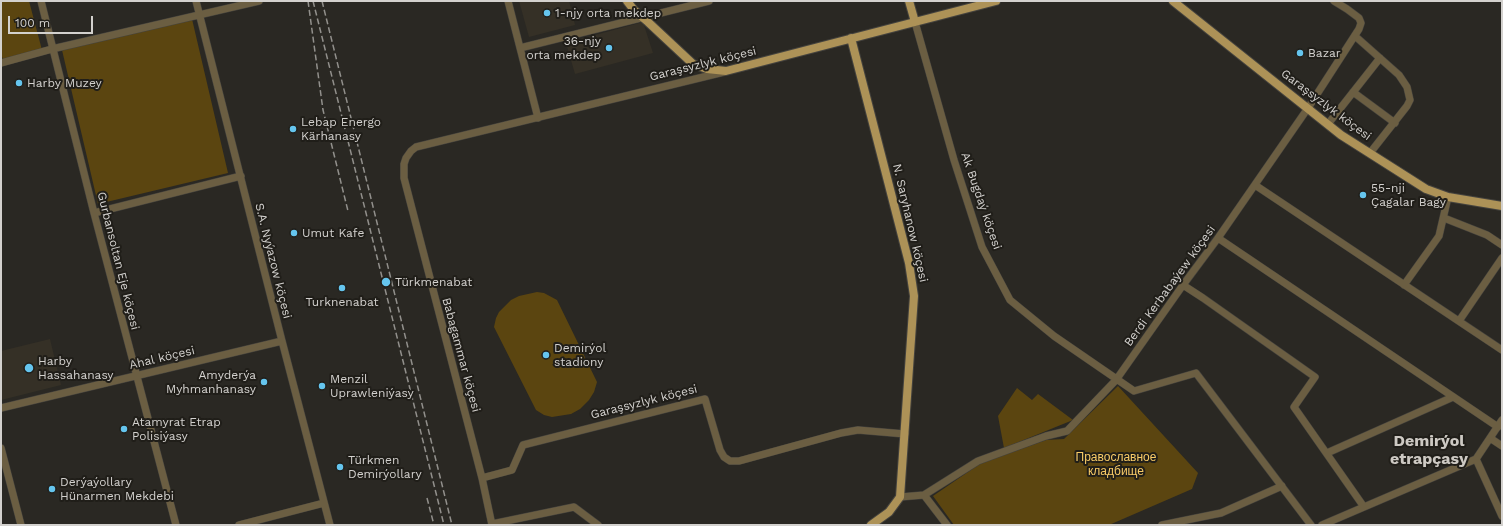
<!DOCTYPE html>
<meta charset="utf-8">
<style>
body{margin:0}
#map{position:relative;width:1503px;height:526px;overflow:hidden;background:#2a2823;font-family:"Work Sans",sans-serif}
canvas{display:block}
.frame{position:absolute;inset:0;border:2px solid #d3d1ce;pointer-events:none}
.scale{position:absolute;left:8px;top:16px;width:85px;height:18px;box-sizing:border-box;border:2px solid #d3d1ce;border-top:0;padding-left:5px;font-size:12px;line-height:14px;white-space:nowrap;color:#d3d1ce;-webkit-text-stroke:3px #201e19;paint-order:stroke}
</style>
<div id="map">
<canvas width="1503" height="526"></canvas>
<div class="frame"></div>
<div class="scale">100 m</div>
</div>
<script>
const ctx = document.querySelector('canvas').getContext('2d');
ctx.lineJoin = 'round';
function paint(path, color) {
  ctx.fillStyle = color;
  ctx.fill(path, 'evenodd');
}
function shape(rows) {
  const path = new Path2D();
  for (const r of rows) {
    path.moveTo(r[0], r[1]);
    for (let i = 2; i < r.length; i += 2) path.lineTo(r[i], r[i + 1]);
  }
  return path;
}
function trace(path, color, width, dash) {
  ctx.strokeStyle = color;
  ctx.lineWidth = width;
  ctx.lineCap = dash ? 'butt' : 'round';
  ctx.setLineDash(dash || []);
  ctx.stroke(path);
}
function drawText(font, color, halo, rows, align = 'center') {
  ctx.font = font + ' "Work Sans",sans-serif';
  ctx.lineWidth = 4;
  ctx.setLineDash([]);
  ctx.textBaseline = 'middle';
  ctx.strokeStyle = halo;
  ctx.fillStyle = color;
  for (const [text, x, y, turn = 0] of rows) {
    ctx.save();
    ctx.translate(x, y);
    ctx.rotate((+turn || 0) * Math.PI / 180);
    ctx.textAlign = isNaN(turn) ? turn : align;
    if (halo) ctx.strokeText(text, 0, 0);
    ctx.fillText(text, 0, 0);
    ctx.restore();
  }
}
paint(shape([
 [519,1,569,1,575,25,529,37],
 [643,22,653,53,575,74,566,43],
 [50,339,61,385,1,400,1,351]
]), '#353026');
paint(shape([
 [1,1,29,1,42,50,3,60,1,53],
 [192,19,228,173,98,204,62,50],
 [537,292,544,293,557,300,597,382,594,392,589,400,580,409,571,414,552,417,544,415,536,410,494,327,496,318,499,312,511,300,519,296],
 [1118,386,1198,473,1192,489,1109,525,954,525,933,496,981,463,1046,440,1064,439],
 [1017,388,1032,400,1038,394,1073,420,1004,448,998,416]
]), '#5b4510');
const minor = shape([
 [41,1,94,213,176,525],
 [196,1,282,341,330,525],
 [508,1,538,118],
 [915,22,954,160,982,247,1010,300,1054,336,1134,391,1196,373,1311,525],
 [1355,36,1399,75,1407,87,1410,100,1407,106,1370,153],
 [520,48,709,1],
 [1,63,52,49,259,1],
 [1353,92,1395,123],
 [1328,124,1380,58],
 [1255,185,1502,350],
 [94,213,241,176],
 [1444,218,1487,235,1502,245],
 [1218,238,1498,427],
 [1183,285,1203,298,1315,377,1294,407,1364,507],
 [1404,285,1439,236,1448,197],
 [1459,321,1502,258],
 [1,408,282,341],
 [1490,438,1502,446],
 [1,448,21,525],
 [1327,453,1453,397],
 [1476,459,1502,516],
 [482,478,512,470,523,445,705,399,720,450,724,457,730,461,739,461,841,433,858,430,905,434],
 [924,495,947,525],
 [900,497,924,495,978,461,1046,436,1067,431,1116,380,1183,285,1218,238,1308,108,1359,29,1361,23,1359,18,1347,9,1334,1],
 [492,524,574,507,598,525],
 [239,525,324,503],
 [492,525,482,478,404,178,404,164,406,158,411,151,416,147,724,72],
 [1162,525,1221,513,1282,486],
 [1322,525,1476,459,1502,420]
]);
const major = shape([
 [627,1,634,10,648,22,693,64,707,69,726,71,996,1],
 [909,1,915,22],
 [1173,1,1341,135,1426,189,1448,197,1502,206],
 [851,38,909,263,914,296,900,497,889,512,871,525]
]);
trace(minor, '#45433e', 8);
trace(major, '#45433e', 10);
trace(minor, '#6b5e42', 7);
trace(major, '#ad9257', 8);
trace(shape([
 [308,1,323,110,348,211],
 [313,1,444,525],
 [322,1,452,525],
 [427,498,434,525]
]), '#92908c', 1.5, [6, 3]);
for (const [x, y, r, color] of [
 [547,13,4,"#65c5ee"],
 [609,48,4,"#65c5ee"],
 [1300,53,4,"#65c5ee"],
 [19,83,4,"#65c5ee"],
 [293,129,4,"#65c5ee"],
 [1363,195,4,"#65c5ee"],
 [294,233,4,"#65c5ee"],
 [386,282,5,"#65c5ee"],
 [342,288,4,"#65c5ee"],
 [546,355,4,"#65c5ee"],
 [29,368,5,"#65c5ee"],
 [264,382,4,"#65c5ee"],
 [322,386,4,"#65c5ee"],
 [124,429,4,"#65c5ee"],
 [340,467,4,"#65c5ee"],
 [52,489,4,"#65c5ee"]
]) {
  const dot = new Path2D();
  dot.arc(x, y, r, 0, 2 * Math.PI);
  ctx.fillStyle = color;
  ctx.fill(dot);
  trace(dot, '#201e19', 1.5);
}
drawText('12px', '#d3d1ce', '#201e19', [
 ["1-njy orta mekdep",555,13],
 ["36-njy",601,41,"right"],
 ["orta mekdep",601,55,"right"],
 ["Bazar",1308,53],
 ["Harby Muzey",27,83],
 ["Lebap Energo",301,122],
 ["Kärhanasy",301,136],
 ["55-nji",1371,188],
 ["Çagalar Bagy",1371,202],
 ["Umut Kafe",302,233],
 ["Türkmenabat",395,282],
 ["Turknenabat",342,302,"center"],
 ["Demirýol",554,348],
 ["stadiony",554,362],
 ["Harby",38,361],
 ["Hassahanasy",38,375],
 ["Amyderýa",256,375,"right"],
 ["Myhmanhanasy",256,389,"right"],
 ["Menzil",330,379],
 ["Uprawleniýasy",330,393],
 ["Atamyrat Etrap",132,422],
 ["Polisiýasy",132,436],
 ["Türkmen",348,460],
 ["Demirýollary",348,474],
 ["Derýaýollary",60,482],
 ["Hünarmen Mekdebi",60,496]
], 'left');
drawText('12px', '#d3d1ce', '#201e19', [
 ["Garaşsyzlyk köçesi",703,64,-14],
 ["Garaşsyzlyk köçesi",1326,105,37],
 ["Ak Bugdaý köçesi",981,201,71],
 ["N. Saryhanow köçesi",910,223,77],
 ["Gurbansoltan Eje köçesi",118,261,76],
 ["S.A. Nyýazow köçesi",273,261,76],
 ["Berdi Kerbabaýew köçesi",1170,286,-54],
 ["Babagammar köçesi",461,355,75],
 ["Ahal köçesi",162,358,-13],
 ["Garaşsyzlyk köçesi",644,402,-14]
]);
drawText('12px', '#f8cb67', '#201e19', [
 ["Православное",1116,457],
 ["кладбище",1116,471]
]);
drawText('bold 16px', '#cdc9c3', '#201e19', [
 ["Demirýol",1429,441],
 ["etrapçasy",1429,459]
]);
</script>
